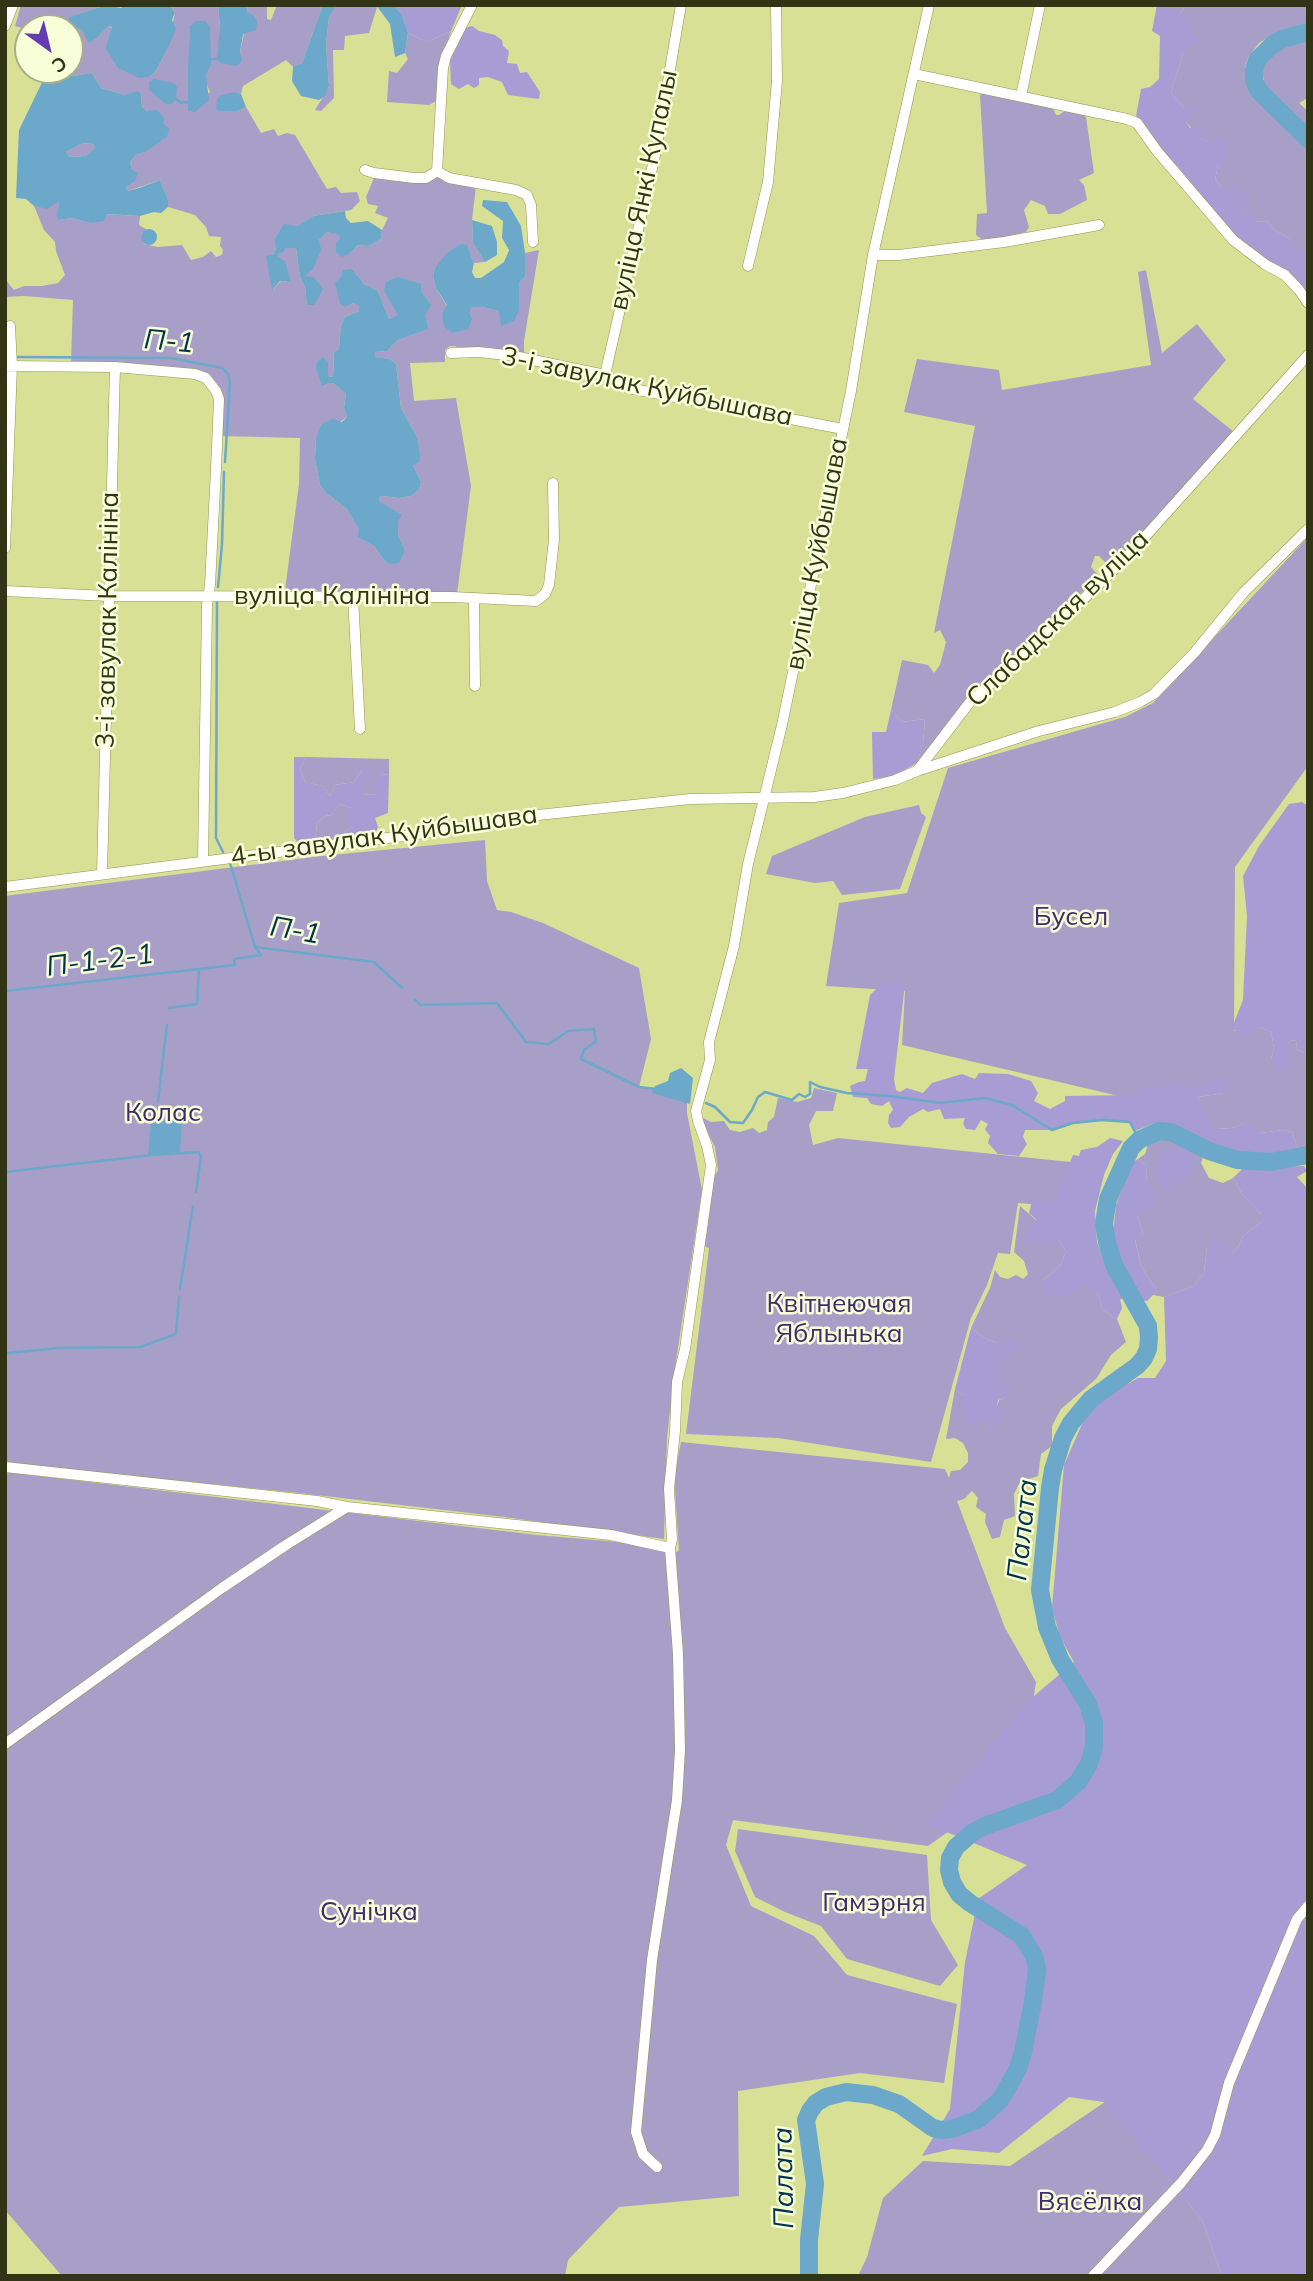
<!DOCTYPE html>
<meta charset="utf-8">
<style>
body{margin:0}
#map{position:relative;width:1313px;height:2281px;overflow:hidden;background:#d7e095;font-family:Mulish,sans-serif}
canvas{display:block}
.frame{position:absolute;inset:0;border:7px solid #313516;pointer-events:none}
.north{position:absolute;left:14px;top:14px;width:70px;height:70px;box-sizing:border-box;background:#f8fed8;border:2px solid #a8ae8a;border-radius:50%;rotate:146deg;font-size:19px;font-weight:700;line-height:28px;text-align:center;color:#313516}
.north::after{content:'';display:block;margin:auto;width:24px;height:32px;background:#643bb3;clip-path:polygon(50% 0,100% 100%,50% 72%,0 100%)}
</style>
<div id="map">
<canvas width="1313" height="2281"></canvas>
<div class="frame"></div>
<div class="north">С</div>
</div>
<script>
const ctx = document.querySelector('canvas').getContext('2d');
ctx.lineJoin = 'round';
function paint(path, color) {
  ctx.fillStyle = color;
  ctx.fill(path, 'evenodd');
}
function shape(rows) {
  const path = new Path2D();
  for (const r of rows) {
    if (r.length === 3) {
      path.moveTo(r[0] + r[2], r[1]);
      path.arc(r[0], r[1], r[2], 0, 2 * Math.PI);
      continue;
    }
    path.moveTo(r[0], r[1]);
    for (let i = 2; i < r.length; i += 2) path.lineTo(r[i], r[i + 1]);
  }
  return path;
}
function trace(path, color, width, dash) {
  ctx.strokeStyle = color;
  ctx.lineWidth = width;
  ctx.lineCap = dash ? 'butt' : 'round';
  ctx.setLineDash(dash || []);
  ctx.stroke(path);
}
function drawText(font, color, halo, rows, align = 'center') {
  ctx.font = font + ' Mulish,sans-serif';
  ctx.lineWidth = 5;
  ctx.setLineDash([]);
  ctx.textBaseline = 'middle';
  ctx.strokeStyle = halo;
  ctx.fillStyle = color;
  for (const [text, x, y, turn = 0] of rows) {
    ctx.save();
    ctx.translate(x, y);
    ctx.rotate((+turn || 0) * Math.PI / 180);
    ctx.textAlign = isNaN(turn) ? turn : align;
    if (halo) ctx.strokeText(text, 0, 0);
    ctx.fillText(text, 0, 0);
    ctx.restore();
  }
}
paint(shape([
 [21,5,107,5,74,15,70,28,28,28,28,30,15,26],
 [170,5,218,5,220,27,240,53,248,13,246,5,267,5,267,19,271,20,277,5,323,5,302,63,293,67,286,60,243,86,241,94,235,92,238,111,246,107,261,133,274,129,278,136,287,133,295,135,327,189,336,187,341,193,357,192,360,201,351,210,313,216,297,226,276,248,273,255,273,289,281,281,290,282,278,257,279,253,284,248,296,248,300,277,305,287,307,305,314,305,303,277,319,240,327,232,340,234,349,254,358,245,369,246,381,239,382,230,388,218,375,213,378,206,368,204,366,197,374,178,379,176,438,176,476,186,472,220,473,243,485,262,474,263,467,246,435,268,433,276,436,288,447,306,468,313,472,307,482,307,499,311,519,310,519,283,525,277,525,253,539,250,524,341,524,355,458,350,456,346,450,346,445,350,445,362,410,363,414,401,456,398,471,486,457,594,285,590,299,484,300,438,220,436,221,400,207,376,71,363,73,300,24,296,5,297,5,279,14,290,24,286,42,286,58,283,65,275,56,251,55,242,44,230,34,206,48,208,57,201,61,203,59,220,72,218,90,223,106,214,140,216,139,225,147,230,141,234,144,244,158,247,182,245,191,260,203,257,211,251,216,257,222,255,223,250,220,246,221,237,209,236,206,227,195,215,168,207,168,200,160,180,128,191,126,187,132,170,130,162,136,155,145,152,147,111,142,106,141,94,125,95,101,88,92,73,73,76,68,70,70,70,70,28,82,30,98,37,109,26,112,28,107,41,149,77,155,72,167,50,175,13],
 [190,27,211,65,206,76,206,83,210,92,188,111],
 [352,269,364,284,378,291,389,319,399,315,384,291,427,329,398,340,387,351,375,352,374,357,390,359,396,364,401,408,417,437,413,465,421,482,419,490,411,496,399,498,382,496,379,498,380,502,398,521,398,534,405,550,391,564,384,560,374,546,359,537,360,529,347,509,326,493,320,485,315,459,316,439,347,417,344,408,346,394,333,383,328,383,328,362,328,376,333,377,334,353,339,348,341,326,345,317,359,311,359,306,353,303,346,307],
 [335,5,376,5,377,7,369,33,345,36,344,50,333,50,334,98,321,111,315,110,329,87,326,44,329,17],
 [1186,5,1308,5,1308,23,1278,31,1259,43,1249,56,1245,67,1246,82,1252,95,1308,148,1308,251,1299,252,1287,237,1274,230,1267,221,1255,222,1243,212,1229,187,1222,188,1215,179,1218,166,1209,142,1200,138,1186,122,1196,111,1184,108,1171,93,1183,53,1180,13],
 [451,31,440,66,438,100,429,105,387,102,389,71,397,73,408,59,405,53,408,33,427,42],
 [1299,41,1308,41,1308,98,1299,103,1308,111,1308,130,1274,98,1264,83,1262,69,1268,57,1282,47],
 [985,93,1053,108,1056,115,1059,115,1063,112,1078,112,1086,117,1094,173,1079,180,1084,185,1087,200,1060,214,1048,214,1045,206,1031,200,1024,210,1029,227,1026,232,996,239,983,240,976,235,977,214,987,213,980,95],
 [83,143,93,144,97,148,85,156,69,157,66,152],
 [1146,270,1162,353,1197,324,1226,360,1193,399,1234,432,1110,567,1099,556,1095,556,1091,567,1099,576,988,681,917,763,923,744,925,719,902,722,891,710,902,660,928,665,934,673,940,665,946,642,940,630,934,633,975,426,904,412,917,359,999,370,1002,390,1151,365,1138,272],
 [1308,537,1308,766,1235,867,1234,1031,1260,1027,1271,1032,1274,1048,1271,1059,1291,1040,1296,1041,1297,1049,1308,1055,1308,1148,1299,1151,1292,1132,1282,1130,1261,1133,1242,1124,1232,1128,1216,1129,1205,1118,1198,1097,1224,1093,1123,1097,902,1045,905,991,826,986,839,903,907,893,948,768,1125,717,1153,703],
 [306,757,389,759,389,774,381,775,376,782,379,794,362,795,362,770,354,782,335,785,330,796,323,786,305,782,300,769],
 [339,804,351,808,351,827,344,833,344,838,315,841,317,823,325,816,332,815],
 [919,805,921,813,926,817,900,889,842,895,833,881,815,883,766,874,772,856,865,817],
 [485,840,487,881,497,910,511,912,543,923,639,968,651,1039,639,1087,687,1092,687,1113,702,1190,676,1361,667,1437,664,1539,504,1517,299,1493,5,1463,5,896,322,856],
 [814,1088,837,1093,833,1111,816,1111,809,1125,813,1145,838,1138,1080,1163,1065,1207,1018,1203,1010,1254,998,1253,987,1285,971,1318,931,1462,778,1438,686,1434,709,1248,703,1246,712,1174,716,1174,718,1170,715,1147,703,1124,703,1118,711,1122,724,1121,730,1130,740,1132,753,1128,759,1133,767,1130,768,1122,774,1117,778,1098,797,1102,811,1098],
 [1156,1138,1174,1139,1204,1154,1201,1163,1209,1178,1223,1183,1233,1178,1242,1194,1261,1214,1261,1222,1243,1236,1239,1246,1233,1253,1207,1246,1204,1273,1194,1286,1164,1297,1153,1295,1157,1291,1141,1266,1135,1239,1143,1233,1137,1216,1146,1180,1147,1166,1138,1159,1145,1154,1148,1144],
 [1020,1206,1059,1240,1066,1251,1060,1266,1042,1281,1065,1296,1085,1284,1099,1296,1103,1310,1117,1319,1126,1342,1111,1355,1096,1379,1061,1409,1052,1426,1052,1446,1041,1454,1038,1476,1020,1482,1014,1494,1015,1516,1004,1520,1000,1537,992,1539,985,1522,986,1514,976,1507,978,1498,972,1491,964,1499,957,1501,1005,1628,1036,1682,1022,1779,928,1846,733,1820,726,1845,751,1906,814,1936,847,1975,957,2004,944,2083,860,2073,738,2091,739,2196,619,2207,568,2260,565,2276,62,2276,5,2210,5,1472,537,1535,619,1542,675,1553,679,1550,674,1476,681,1442,945,1469,949,1478,951,1471,960,1470,968,1462,968,1453,963,1443,955,1438,946,1439,955,1389,963,1396,963,1408,982,1417,990,1428,999,1400,1005,1398,996,1379,1000,1362,998,1343,988,1340,971,1328,990,1288,995,1270,1000,1277,1008,1279,1016,1275,1023,1279,1028,1274,1024,1261,1014,1252],
 [738,1829,927,1855,931,1920,958,1965,940,1986,847,1959,821,1926,785,1912,755,1897,735,1851],
 [1105,2102,1202,2220,1222,2276,858,2276,867,2257,883,2198,923,2161,1010,2166]
]), '#a79fc8');
paint(shape([
 [394,5,462,5,451,31,427,42,408,33,402,15],
 [1157,5,1186,5,1180,13,1199,39,1183,53,1171,93,1184,108,1192,106,1197,111,1186,122,1190,128,1199,126,1203,130,1201,138,1209,142,1218,137,1226,143,1228,157,1218,166,1215,179,1221,187,1229,187,1248,194,1250,201,1241,208,1243,212,1251,212,1256,222,1267,221,1274,230,1287,237,1299,251,1308,251,1308,297,1295,290,1235,238,1178,167,1173,164,1161,150,1136,116,1141,89,1150,87,1159,79,1160,36,1152,31],
 [472,26,479,31,495,35,502,40,503,46,509,51,507,63,517,64,520,73,527,72,540,92,539,99,508,95,502,82,488,77,479,78,479,85,474,88,468,84,459,89,451,84,450,61,465,28],
 [891,710,902,722,925,719,923,744,917,763,894,776,873,779,872,732,886,732],
 [294,757,306,757,300,769,305,782,323,786,330,796,335,785,354,782,362,770,369,770,370,778,362,785,362,795,378,794,375,782,381,775,389,774,388,813,375,818,378,827,375,834,344,838,344,833,351,827,347,819,351,808,339,804,332,815,325,816,317,823,315,841,298,843,294,838],
 [1302,802,1308,806,1308,1055,1297,1049,1296,1041,1291,1040,1287,1044,1288,1063,1284,1069,1276,1067,1271,1059,1274,1048,1271,1032,1260,1027,1243,1037,1234,1030,1233,1025,1243,1000,1247,916,1243,876,1259,846,1289,804],
 [882,983,905,984,894,1079,896,1090,900,1092,907,1088,923,1093,932,1083,962,1074,975,1079,979,1073,1008,1074,1031,1081,1038,1093,1034,1101,1050,1109,1065,1101,1065,1096,1134,1095,1139,1089,1174,1084,1193,1088,1222,1078,1227,1084,1224,1093,1198,1097,1206,1118,1216,1129,1232,1128,1242,1124,1255,1126,1261,1133,1282,1130,1292,1132,1299,1151,1270,1157,1238,1155,1211,1147,1173,1125,1155,1123,1135,1131,1130,1122,1102,1120,1073,1123,1052,1130,1025,1130,1023,1137,1027,1144,1019,1156,998,1154,988,1143,990,1136,985,1129,988,1124,981,1120,975,1130,966,1129,963,1124,965,1118,944,1119,940,1109,928,1112,923,1109,909,1117,900,1127,891,1128,888,1123,889,1115,893,1110,889,1101,882,1106,871,1104,867,1098,853,1097,850,1086,859,1082,865,1081,868,1069,856,1069,870,995],
 [1110,1138,1123,1141,1113,1154,1104,1175,1095,1211,1097,1242,1108,1271,1126,1299,1120,1299,1122,1308,1117,1319,1103,1310,1099,1296,1085,1285,1066,1296,1042,1293,1042,1281,1060,1266,1066,1251,1059,1240,1048,1248,1043,1242,1027,1242,1026,1233,1037,1220,1029,1213,1032,1201,1038,1200,1048,1203,1058,1200,1061,1184,1073,1155,1079,1156,1081,1150,1097,1147],
 [1175,1148,1191,1152,1193,1162,1189,1177,1174,1184,1171,1191,1163,1188,1156,1174,1162,1151],
 [1138,1159,1147,1166,1146,1180,1151,1186,1156,1200,1148,1210,1137,1216,1143,1233,1135,1240,1141,1266,1157,1291,1147,1301,1139,1300,1130,1283,1119,1262,1113,1235,1116,1205,1132,1163],
 [1304,1166,1307,1171,1297,1177,1308,1189,1308,2276,1222,2276,1202,2220,1104,2102,1069,2097,999,2153,952,2149,922,2156,950,2109,965,1962,978,1899,1027,1865,927,1824,1027,1702,1074,1662,1060,1637,1052,1608,1064,1465,1086,1415,1106,1396,1138,1378,1155,1378,1166,1361,1164,1297,1194,1286,1204,1273,1207,1246,1214,1240,1224,1242,1233,1253,1239,1246,1243,1236,1261,1222,1261,1214,1242,1194,1233,1178,1242,1169],
 [971,1328,988,1340,998,1343,1012,1339,1018,1342,1018,1351,1000,1362,1002,1371,997,1379,1003,1382,1010,1390,1005,1398,998,1400,997,1407,1003,1411,1001,1421,990,1428,982,1418,977,1425,968,1423,963,1408,963,1396,955,1389]
]), '#a89cd4');
paint(shape([
 [107,5,121,8,124,5,170,5,175,13,172,20,176,29,167,50,155,72,149,77,139,78,118,68,106,49,107,41,112,27,109,26,98,37,89,43,82,30,65,26,64,22,74,15],
 [218,5,246,5,248,13,253,15,257,21,256,30,243,34,240,53,242,61,237,66,221,63,217,59,220,27],
 [323,5,335,5,335,7,329,17,326,44,329,86,326,95,319,100,301,96,292,81,293,67,302,63],
 [376,5,394,5,402,15,408,33,405,53,395,57,390,24],
 [196,21,205,21,210,27,211,65,206,76,209,100,195,112,188,111,188,68,190,26],
 [48,70,68,70,73,76,92,73,101,88,125,95,137,91,141,94,142,106,147,111,157,110,164,118,163,123,169,129,167,137,145,152,136,155,130,162,132,170,138,173,135,181,126,187,128,191,139,188,160,180,168,200,168,207,161,213,154,212,140,216,107,214,104,221,90,223,72,218,59,220,56,215,60,203,57,202,48,209,34,206,26,199,16,198,19,130],
 [83,143,93,144,96,148,85,156,69,157,66,152],
 [154,79,173,83,177,87,176,99,172,104,166,104,149,90,149,82],
 [235,92,241,94,246,107,238,111,219,111,216,109,217,99,221,95],
 [483,200,507,202,521,226,525,253,525,277,519,283,519,310,514,321,501,326,499,311,482,307,472,307,469,313,472,319,468,329,452,333,444,326,442,314,447,305,436,288,433,276,435,268,447,253,461,244,467,245,474,263,472,272,475,278,481,278,504,262,509,250,502,238,503,221,482,206],
 [345,211,346,218,351,223,368,221,382,230,381,239,369,246,358,245,349,254,341,257,336,252,336,243,340,239,340,235,327,232,319,240,321,250,313,269,304,276,314,277,323,289,314,305,307,305,305,287,300,277,296,248,285,248,284,252,279,253,278,257,285,261,291,282,280,281,272,290,266,256,273,255,276,248,275,239,284,224,297,226,313,216],
 [472,220,492,226,497,242,497,255,485,262,473,243],
 [149,237,8],
 [352,269,364,284,378,291,389,319,398,315,384,291,386,282,398,277,421,284,421,292,431,305,425,315,428,329,398,340,387,351,375,352,375,357,390,359,396,364,401,408,417,437,420,455,419,462,413,465,421,482,419,490,411,496,399,498,382,496,379,498,380,502,402,515,398,521,398,534,405,550,399,563,390,564,384,560,374,546,358,537,359,529,347,509,326,493,320,485,315,459,316,439,321,425,332,419,342,422,347,417,344,408,346,394,333,383,328,383,322,386,316,368,317,362,323,357,328,362,328,376,333,377,334,353,339,348,341,326,345,317,359,311,359,306,353,303,346,307,340,303,335,283,341,277,343,270],
 [681,1068,693,1078,690,1104,652,1093,655,1086,668,1081,670,1073],
 [182,1119,180,1152,148,1155,151,1122]
]), '#6ba8ca');
trace(shape([
 [210,59,217,59],
 [176,99,181,103,188,102],
 [16,357,171,358,222,368,228,374,230,382,225,462],
 [218,587,222,544,224,472],
 [217,602,216,838,223,852],
 [230,863,255,947,374,962,402,988],
 [5,991,199,969],
 [415,1000,421,1005,497,1003,526,1042,549,1044,568,1031,594,1029,596,1041,584,1050,581,1059,639,1087,656,1089],
 [169,1008,197,1004,199,969,235,965,234,959,261,955,255,947],
 [158,1101,167,1025],
 [706,1103,715,1107,730,1122,743,1123,752,1110,758,1097,765,1092,792,1100,799,1094,805,1097,810,1094,810,1082,820,1087,847,1093,890,1096,940,1103,985,1098,1012,1105,1052,1130,1073,1123,1102,1120,1130,1122,1139,1140],
 [5,1172,152,1155,198,1152,201,1156,196,1192],
 [180,1289,193,1206],
 [8,1353,59,1348,140,1347,176,1334,179,1297]
]), '#6ba8ca', 2.5);
trace(shape([
 [1308,32,1282,39,1272,45,1257,60,1254,70,1254,81,1259,91,1308,139],
 [809,2276,809,2240,815,2184,806,2120,810,2111,816,2103,826,2097,846,2092,873,2095,899,2104,933,2128,941,2130,952,2129,979,2119,1001,2099,1018,2069,1023,2052,1033,2001,1037,1970,1035,1958,1022,1936,970,1903,959,1894,952,1882,949,1870,950,1858,956,1847,973,1832,985,1826,1057,1800,1078,1782,1089,1764,1094,1746,1094,1723,1088,1704,1060,1659,1047,1627,1040,1590,1050,1488,1053,1470,1063,1438,1071,1423,1091,1399,1137,1366,1144,1358,1148,1349,1149,1338,1148,1326,1114,1265,1107,1242,1104,1223,1108,1199,1125,1161,1131,1148,1139,1140,1159,1131,1171,1132,1209,1151,1237,1160,1271,1162,1308,1155]
]), '#6ba8ca', 18);
const street = shape([
 [5,26,13,5],
 [914,74,1127,119,1137,123,1157,151,1233,240,1266,265,1285,275,1299,290,1308,303],
 [1021,96,1040,5],
 [365,170,374,173,414,178,426,178,437,171,449,178,516,190,527,195,531,205,533,242],
 [437,171,443,68,446,56,472,5],
 [873,255,899,255,1004,242,1099,225],
 [748,266,768,182,777,81,776,5],
 [451,353,479,352,514,356,605,375,628,388,843,429],
 [5,366,115,367,195,374,206,378,216,391,219,399,216,469,210,585,207,605,203,860],
 [605,375,656,151,681,5],
 [5,548,12,366,10,326],
 [5,591,108,596,452,597,536,601,545,594,549,585,554,540,553,483],
 [353,597,360,729],
 [474,598,475,686],
 [920,770,1039,731,1115,712,1140,702,1154,694,1195,652,1244,592,1308,529],
 [102,873,115,367],
 [5,887,411,835,538,815,690,799,814,797,843,793,895,780,917,771,970,702,1070,612,1126,558,1308,355],
 [5,1467,317,1501,347,1507,611,1535,670,1548],
 [5,1744,222,1588,286,1545,347,1507],
 [657,2167,643,2154,636,2132,652,1960,677,1800,680,1750,678,1654,670,1548,672,1539,669,1489,675,1431,677,1382,685,1349,711,1165,707,1146,698,1121,696,1111,710,1060,709,1042,734,946,748,864,782,725,851,391,873,255,929,5],
 [1093,2276,1181,2183,1207,2150,1215,2135,1229,2083,1297,1919,1308,1906]
]);
trace(street, '#90974e', 11);
trace(street, '#fff', 10);
drawText('26px', '#313516', '#f8fed8', [
 ["вуліца Янкі Купалы",644,190,-78],
 ["3-і завулак Куйбышава",647,387,12],
 ["вуліца Куйбышава",817,554,-79],
 ["вуліца Калініна",332,596],
 ["Слабадская вуліца",1058,619,-44],
 ["3-і завулак Калініна",108,620,-89],
 ["4-ы завулак Куйбышава",384,836,-8]
]);
drawText('26px', '#3f2b6d', '#f8fed8', [
 ["Бусел",1071,917],
 ["Колас",163,1113],
 ["Квітнеючая",839,1304],
 ["Яблынька",839,1334],
 ["Гамэрня",874,1903],
 ["Сунічка",369,1912],
 ["Вясёлка",1090,2202]
]);
drawText('italic 28px', '#00344b', '#f8fed8', [
 ["П-1",169,342,5],
 ["П-1",295,931,10],
 ["П-1-2-1",100,961,-7],
 ["Палата",1023,1530,-84],
 ["Палата",784,2178,-91]
]);
</script>
